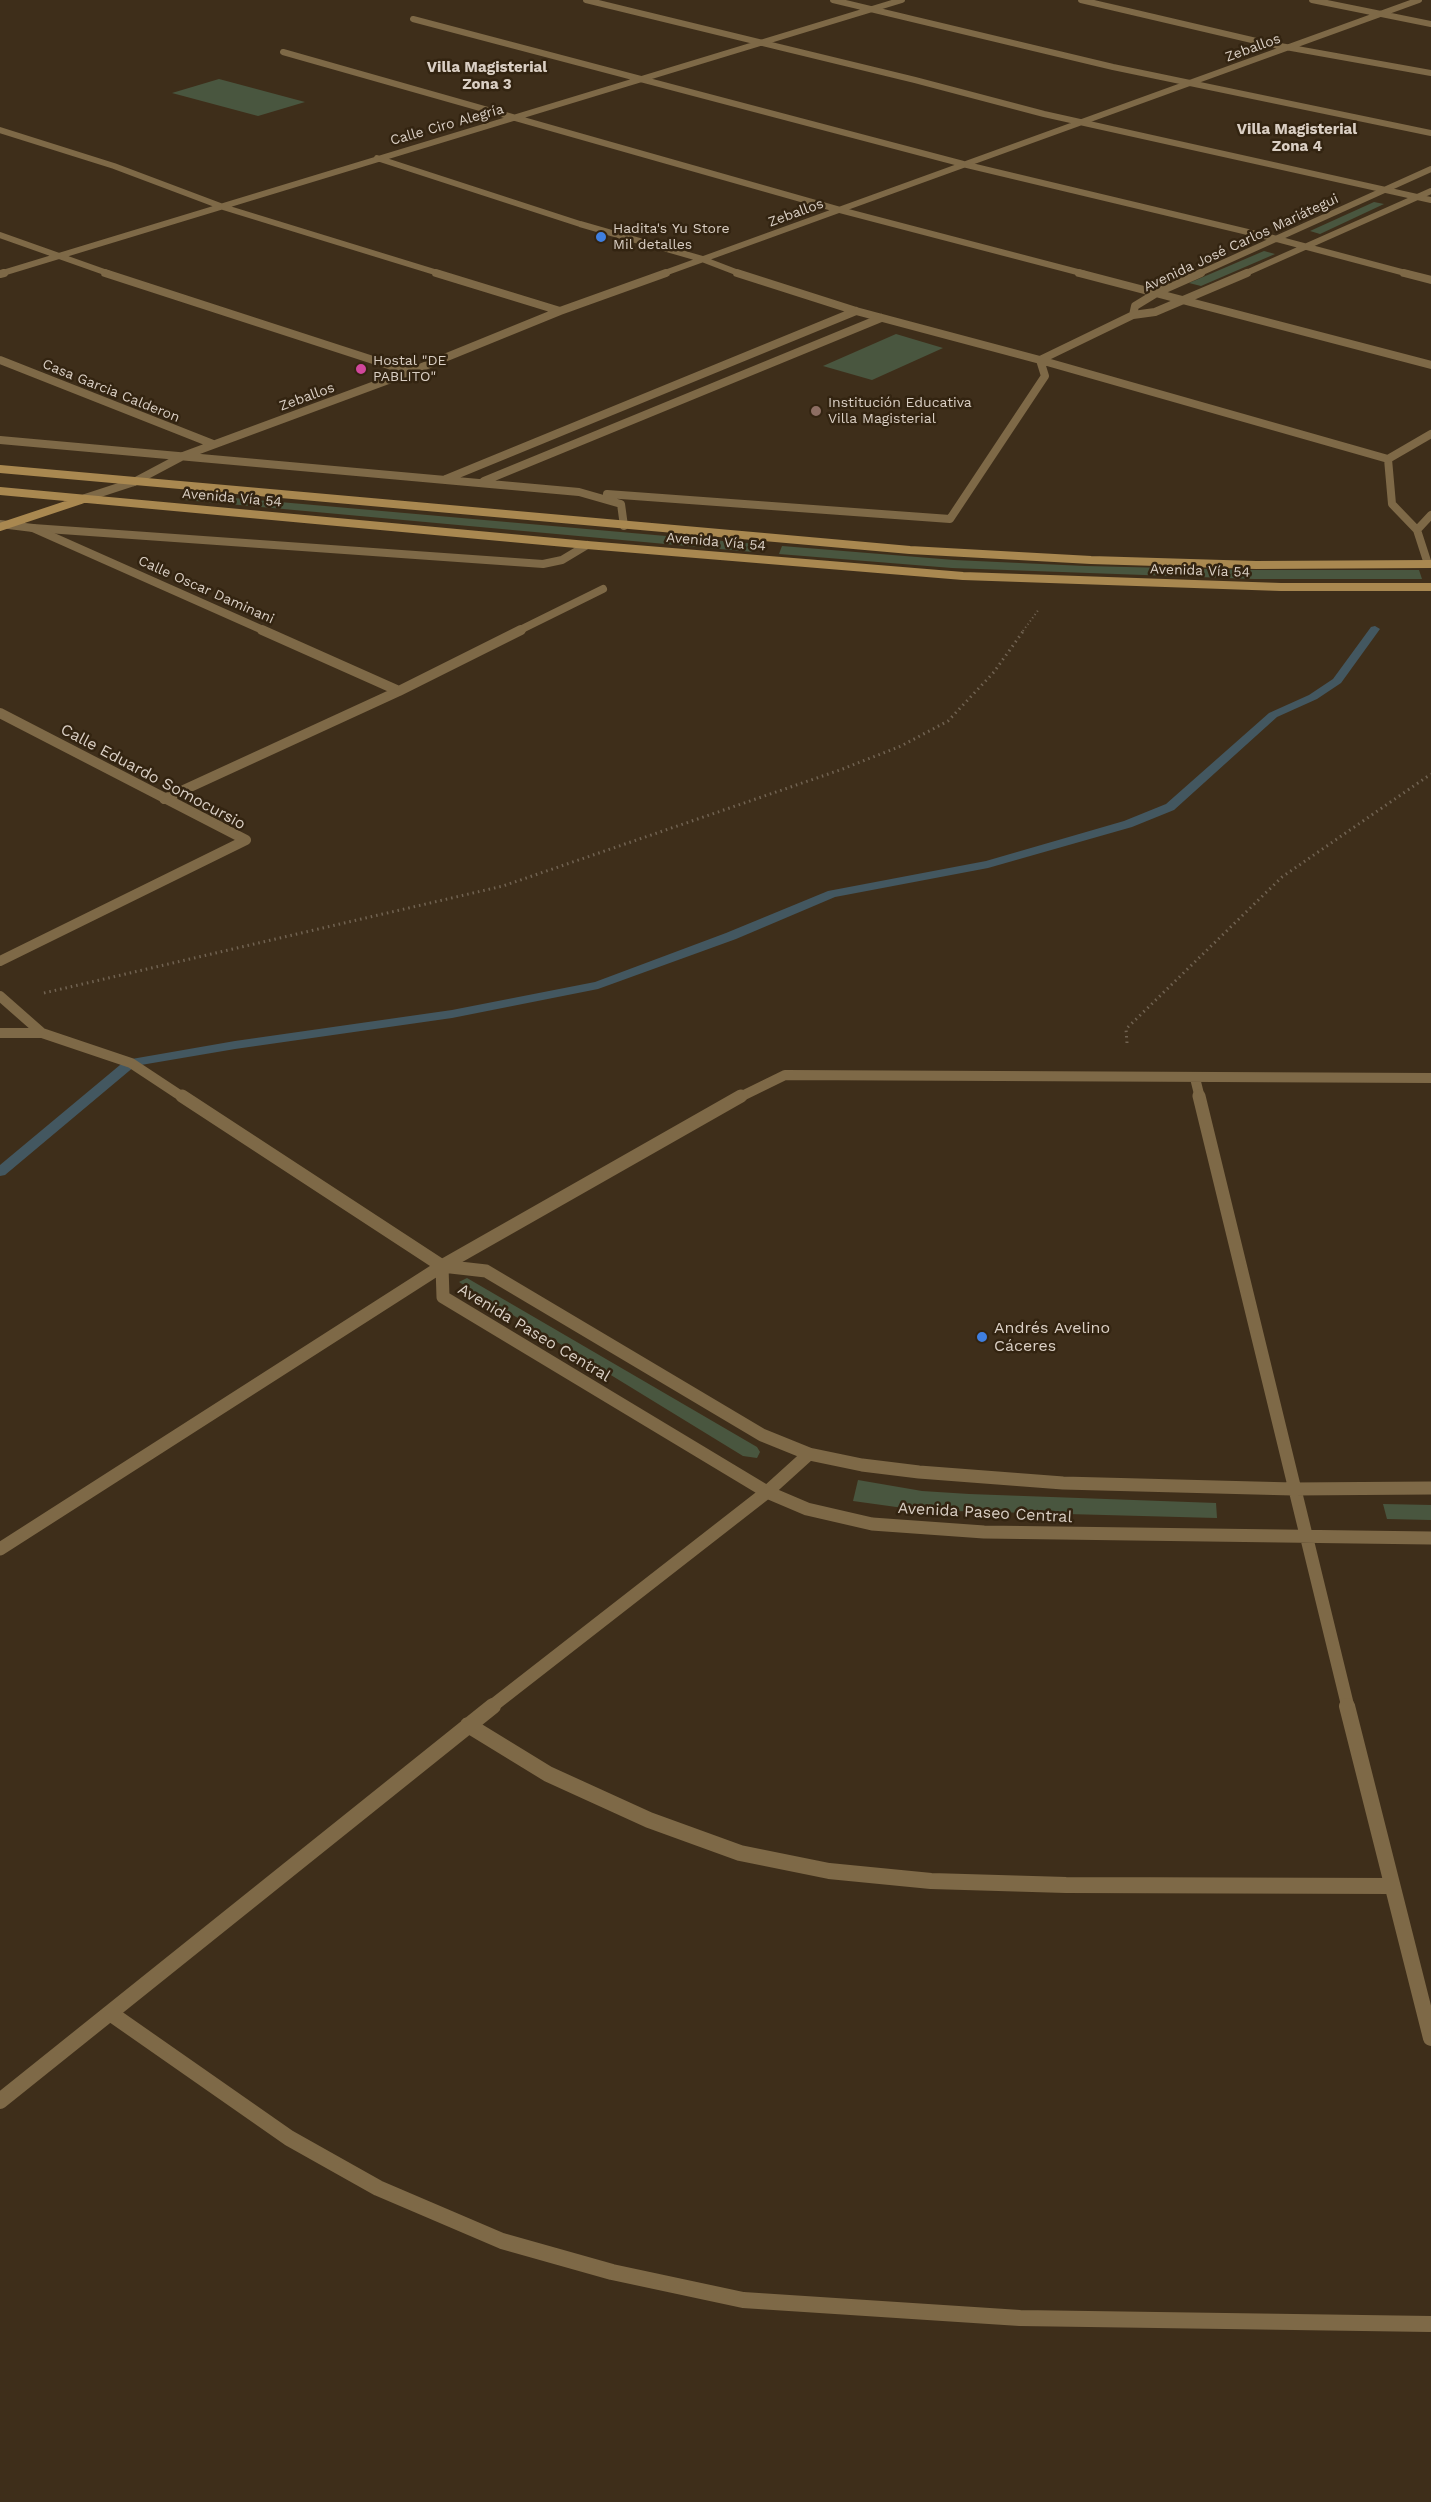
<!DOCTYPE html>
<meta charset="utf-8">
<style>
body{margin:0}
canvas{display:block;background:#3e2e1a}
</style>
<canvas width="1431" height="2502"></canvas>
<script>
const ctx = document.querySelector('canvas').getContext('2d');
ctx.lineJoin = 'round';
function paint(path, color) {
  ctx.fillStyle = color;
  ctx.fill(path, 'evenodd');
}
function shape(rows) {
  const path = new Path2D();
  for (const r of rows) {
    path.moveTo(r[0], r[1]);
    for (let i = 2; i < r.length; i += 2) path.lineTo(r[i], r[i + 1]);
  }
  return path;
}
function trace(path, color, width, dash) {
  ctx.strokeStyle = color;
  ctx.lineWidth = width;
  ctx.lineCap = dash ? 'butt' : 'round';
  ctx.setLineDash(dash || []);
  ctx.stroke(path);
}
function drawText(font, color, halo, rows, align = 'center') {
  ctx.font = font + ' "Work Sans",sans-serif';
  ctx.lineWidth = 5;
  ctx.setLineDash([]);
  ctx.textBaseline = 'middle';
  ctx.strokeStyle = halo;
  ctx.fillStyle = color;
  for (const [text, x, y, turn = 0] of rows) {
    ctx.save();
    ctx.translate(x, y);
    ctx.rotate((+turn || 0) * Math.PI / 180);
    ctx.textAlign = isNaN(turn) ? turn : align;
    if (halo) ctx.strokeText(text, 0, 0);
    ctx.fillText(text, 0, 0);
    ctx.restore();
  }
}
paint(shape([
 [219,79,305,102,258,116,172,93],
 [1374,202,1384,204,1320,234,1310,231],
 [1264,251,1275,254,1201,286,1189,283],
 [896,334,943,348,872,380,823,366],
 [200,495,757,544,753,552,185,500],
 [782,546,954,560,1085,566,1251,570,1419,570,1422,579,1254,579,952,568,779,554],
 [467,1278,757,1447,760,1452,757,1458,743,1456,459,1282],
 [858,1480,922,1491,969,1494,1216,1503,1217,1518,918,1510,853,1501],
 [1383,1504,1431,1505,1431,1520,1387,1519]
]), '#49563f');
paint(shape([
 [1375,626,1380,629,1341,683,1317,699,1277,717,1174,810,1132,827,988,868,835,897,736,939,598,989,452,1018,235,1049,135,1066,5,1175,0,1176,0,1165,126,1060,235,1041,452,1010,595,982,726,933,828,891,986,861,1124,821,1166,804,1269,713,1309,695,1333,679,1371,627,1375,626]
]), '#435760');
trace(shape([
 [1023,631,1039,609]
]), '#716352', 2, [1, 3]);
trace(shape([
 [44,993,503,886,840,770,901,746,948,721,994,672,1024,630],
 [1127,1043,1126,1029,1282,877,1431,774]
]), '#716352', 3, [1.5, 4]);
trace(shape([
 [33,528,543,564,562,560,587,545]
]), '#7e6947', 8);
trace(shape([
 [586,0,915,80,1044,114,1431,200],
 [833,0,1113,67,1431,133],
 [1081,0,1269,44,1431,73],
 [1312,0,1431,24],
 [413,19,967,165,1277,239,1409,274],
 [283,52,840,210,1085,274],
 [0,130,114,166,223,207,441,274],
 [377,158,580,224,702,259,741,274],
 [0,235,110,274],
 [0,274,902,0],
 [662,274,1419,0],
 [1198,274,1431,169],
 [1244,274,1431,191]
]), '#7e6947', 6);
trace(shape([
 [105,273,410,372],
 [436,273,560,311],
 [737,273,856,311,1040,360,1388,459],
 [1079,273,1431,365],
 [1404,273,1431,280],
 [0,274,4,273],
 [1133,315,1135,306,1158,292,1201,273],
 [0,360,213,444],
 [1040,360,1133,315,1155,312,1247,273],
 [0,440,579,492,621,504,624,526],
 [446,479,856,311],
 [484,481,881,318],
 [134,482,183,456,410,372,560,311,666,273],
 [607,494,950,519,1045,376,1040,360],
 [0,524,33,528,265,631],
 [1417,530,1392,504,1388,459,1431,434],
 [1428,564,1417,530,1431,515],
 [518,631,603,589]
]), '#7e6947', 8);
trace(shape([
 [262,630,399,691],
 [0,713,246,840],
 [164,799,399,691,521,630],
 [0,961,246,840],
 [0,996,42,1033],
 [0,1033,42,1033,131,1063,184,1098],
 [1195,1078,1200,1098],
 [738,1098,785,1075,1431,1078]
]), '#7e6947', 10);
trace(shape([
 [182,1096,442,1266,486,1271,762,1435,809,1454,862,1465,919,1472,1063,1483,1293,1489,1431,1488],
 [1199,1096,1348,1707],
 [442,1266,443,1297,767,1492,807,1509,872,1524,984,1532,1431,1538],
 [0,1549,442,1266,741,1096],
 [491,1707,767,1492,809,1454]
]), '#7e6947', 13);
trace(shape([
 [1347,1706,1431,2038],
 [468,1725,548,1774,649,1820,740,1853,829,1871,931,1881,1066,1885,1392,1886],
 [110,2013,289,2138,378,2188,502,2241,612,2272,743,2300,1020,2318,1431,2324],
 [0,2101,493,1706]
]), '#7e6947', 16);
trace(shape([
 [85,498,134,482]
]), '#7e6947', 8);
trace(shape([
 [0,469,910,550,1091,560,1256,565,1431,564],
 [0,491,587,545,963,576,1281,587,1431,587],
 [0,527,81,500]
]), '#a98850', 8);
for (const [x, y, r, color] of [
 [601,237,6,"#3f7fe0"],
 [361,369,6,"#d1479c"],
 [816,411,6,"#8d6e63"],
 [982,1337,6,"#3f7fe0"]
]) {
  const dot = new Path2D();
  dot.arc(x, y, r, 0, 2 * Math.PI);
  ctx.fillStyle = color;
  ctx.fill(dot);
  trace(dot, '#332411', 2);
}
drawText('14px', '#dacfc4', '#332411', [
 ["Zeballos",1253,48,-20],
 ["Calle Ciro Alegría",447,125,-16],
 ["Zeballos",796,213,-20],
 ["Avenida José Carlos Mariátegui",1241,243,-25],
 ["Casa Garcia Calderon",111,391,22],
 ["Zeballos",307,397,-20],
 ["Avenida Vía 54",232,498,5],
 ["Avenida Vía 54",716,542,5],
 ["Avenida Vía 54",1200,571,2],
 ["Calle Oscar Daminani",206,590,24]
]);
drawText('14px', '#dacfc4', '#332411', [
 ["Hadita's Yu Store",613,229],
 ["Mil detalles",613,245],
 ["Hostal \"DE",373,361],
 ["PABLITO\"",373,377],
 ["Institución Educativa",828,403],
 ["Villa Magisterial",828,419]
], 'left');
drawText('bold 15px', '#dacfc4', '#332411', [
 ["Villa Magisterial",487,68],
 ["Zona 3",487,85],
 ["Villa Magisterial",1297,130],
 ["Zona 4",1297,147]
]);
drawText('16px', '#dacfc4', '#332411', [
 ["Calle Eduardo Somocursio",153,777,28],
 ["Avenida Paseo Central",534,1333,31],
 ["Avenida Paseo Central",985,1513,3]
]);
drawText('16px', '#dacfc4', '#332411', [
 ["Andrés Avelino",994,1328],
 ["Cáceres",994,1346]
], 'left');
</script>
